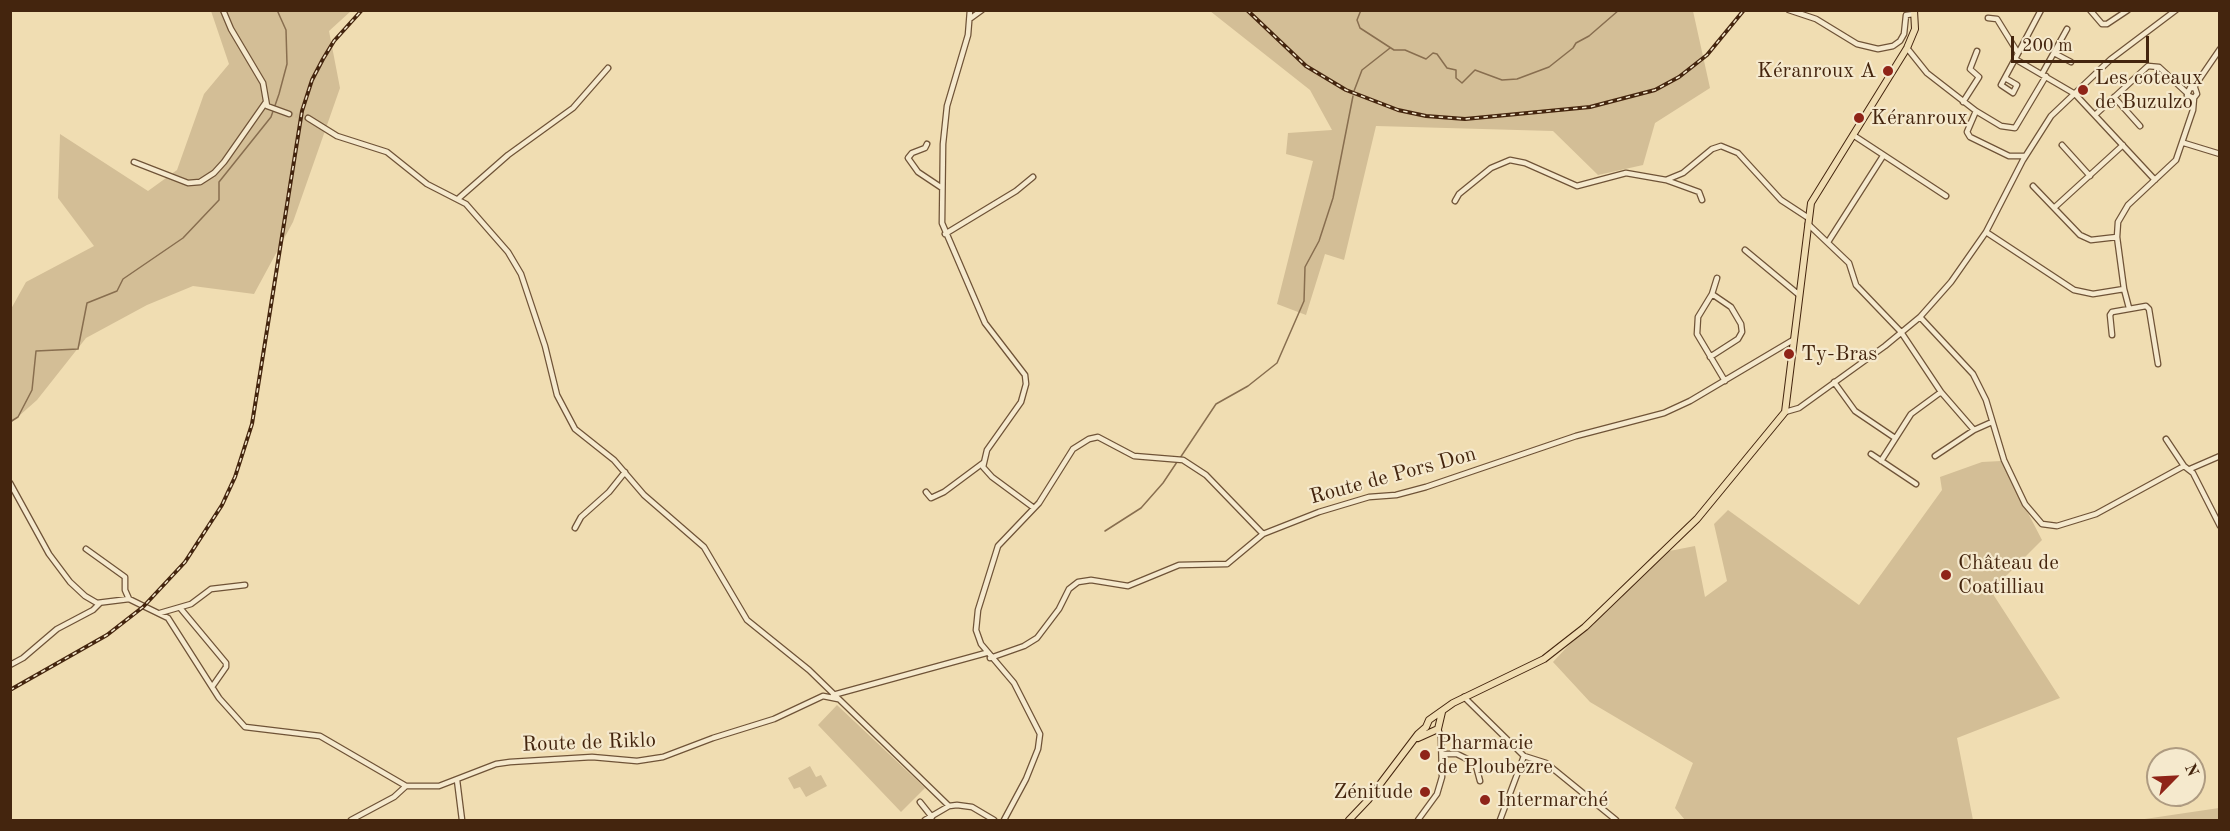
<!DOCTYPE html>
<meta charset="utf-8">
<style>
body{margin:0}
#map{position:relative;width:2230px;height:831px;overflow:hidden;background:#f0ddb2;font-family:"Old Standard TT",serif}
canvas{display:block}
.frame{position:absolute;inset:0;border:12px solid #44250e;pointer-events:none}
.north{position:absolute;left:2146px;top:747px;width:60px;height:60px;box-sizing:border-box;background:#f5e9cd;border:2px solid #ae9b81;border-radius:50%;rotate:66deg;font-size:16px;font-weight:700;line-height:24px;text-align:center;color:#44250e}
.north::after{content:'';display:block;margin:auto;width:21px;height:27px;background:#8f2418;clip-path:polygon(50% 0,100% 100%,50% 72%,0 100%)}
.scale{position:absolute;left:2011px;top:36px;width:138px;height:27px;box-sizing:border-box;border:3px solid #44250e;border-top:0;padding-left:8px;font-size:18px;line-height:21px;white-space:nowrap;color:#44250e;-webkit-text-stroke:4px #f5e9cd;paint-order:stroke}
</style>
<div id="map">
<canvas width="2230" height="831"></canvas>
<div class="frame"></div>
<div class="north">N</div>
<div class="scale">200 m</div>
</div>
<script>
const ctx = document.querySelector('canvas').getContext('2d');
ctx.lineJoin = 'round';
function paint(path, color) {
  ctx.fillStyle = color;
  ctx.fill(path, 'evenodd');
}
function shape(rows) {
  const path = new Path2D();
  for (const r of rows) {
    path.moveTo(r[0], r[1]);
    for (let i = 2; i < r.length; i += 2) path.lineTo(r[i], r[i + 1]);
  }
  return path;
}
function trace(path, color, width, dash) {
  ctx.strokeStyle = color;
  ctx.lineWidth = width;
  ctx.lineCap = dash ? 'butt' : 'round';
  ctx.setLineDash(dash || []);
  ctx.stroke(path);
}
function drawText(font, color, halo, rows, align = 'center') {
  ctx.font = font + ' "Old Standard TT",serif';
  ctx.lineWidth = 4.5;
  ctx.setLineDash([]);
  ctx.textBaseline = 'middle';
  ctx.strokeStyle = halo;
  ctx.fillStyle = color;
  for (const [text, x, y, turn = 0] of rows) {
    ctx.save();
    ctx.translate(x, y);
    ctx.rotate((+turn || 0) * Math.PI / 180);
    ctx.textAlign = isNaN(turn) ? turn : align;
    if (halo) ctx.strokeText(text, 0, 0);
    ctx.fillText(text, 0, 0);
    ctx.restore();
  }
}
paint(shape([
 [211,11,351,11,329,31,340,88,293,222,254,294,193,286,147,305,86,338,37,400,11,423,11,309,26,282,94,246,58,198,60,134,148,191,177,170,204,94,229,64],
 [1210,11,1693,11,1710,88,1655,123,1643,165,1598,175,1553,131,1376,126,1344,260,1325,254,1306,315,1277,304,1313,161,1286,154,1288,133,1332,130,1310,90],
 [2001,461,2042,540,1991,591,2060,698,1957,738,1973,820,1685,820,1675,808,1693,763,1590,702,1553,662,1654,554,1695,546,1705,597,1727,581,1714,524,1728,510,1859,605,1942,490,1940,477,1982,462],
 [837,705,925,788,901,812,818,725],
 [810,766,816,777,821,775,827,786,806,797,800,787,794,789,788,778],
 [2219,808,2219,820,2138,820]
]), '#d3be96');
trace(shape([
 [1361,10,1357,20,1360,28,1394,50,1405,50,1426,59,1433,53,1437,54,1447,68,1456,70,1456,78,1462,83,1475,70,1502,80,1517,79,1549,67,1573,48,1576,43,1589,36,1619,10],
 [1354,91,1362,70,1390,48],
 [10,422,18,417,32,390,36,351,78,349,87,303,117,291,123,279,183,238,219,200,219,182,271,117,279,94,287,64,286,30,277,10],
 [1180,458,1216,404,1248,386,1277,363,1304,301,1305,267,1319,241,1333,198,1353,96],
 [1105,531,1141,508,1163,483,1177,462]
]), '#886e4f', 1.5);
trace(shape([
 [289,114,308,118]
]), '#ceb891', 4.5, [4.5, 2]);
const minor = shape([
 [223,10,231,29,263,83,267,106,289,114],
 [970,10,968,35,947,106,943,144,942,223,985,323,1025,375,1026,384,1021,402,987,450,983,467,992,477,1034,508],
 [1789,10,1816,19,1857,44,1878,49,1893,46,1900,41,1904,34,1906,15,1914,14],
 [2041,10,2015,59,2075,94,2155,180],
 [2090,10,2102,24,2107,24,2128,10],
 [971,18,982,10],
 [1988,18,1997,19,2018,53],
 [1907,48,1927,73,1976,111,1967,132,1970,137,2009,156,2025,156],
 [2054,53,2071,62],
 [2042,74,2067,29],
 [2005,78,2017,85,2013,93,2001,85,2015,59],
 [2194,87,2220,49],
 [2114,97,2140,126],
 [1963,102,1979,77,1970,69,1977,51],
 [1976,111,2001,126,2015,128,2046,76],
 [2095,115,2148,66,2159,67,2186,92],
 [308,118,337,136,387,152,427,184,466,204,508,252,521,274,545,346,557,395,575,429,614,460,644,495,704,547,747,620,809,670,949,806],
 [1853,135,1946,196],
 [2184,143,2220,154],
 [927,144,925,148,912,153,908,158,918,172,942,188],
 [2062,145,2090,176],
 [134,162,188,183,200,182,214,173,224,162,266,102],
 [1666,180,1699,192,1702,200],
 [2033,186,2080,235,2091,240,2117,237],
 [459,198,508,155,573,108,608,68],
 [1455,201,1459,194,1491,168,1510,160,1525,163,1577,186,1626,173,1666,180,1683,173,1712,149,1721,146,1738,153,1781,200,1807,217],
 [2055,207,2123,145],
 [1808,224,1849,263,1856,285,1901,332,1941,392,1974,430],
 [1986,232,2074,290,2093,294,2124,289,2117,237,2118,222,2128,205,2176,160,2193,110,2194,98,2197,94,2195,88,2190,88,2187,95,2194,98],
 [945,234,1016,191,1033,177],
 [1828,242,1883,156],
 [1745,250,1798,294],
 [1717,278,1712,294,1698,317,1697,334,1725,381],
 [2124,289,2129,308],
 [1920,317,1973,374,1986,400,2004,460,2025,504,2042,524,2057,526,2096,514,2184,466,2193,473,2220,526],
 [2112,335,2110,315,2112,312,2146,306,2149,309,2158,364],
 [1710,357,1738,339,1742,332,1741,324,1731,307,1712,294],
 [1834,382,1855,411,1895,438],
 [1785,412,1799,408,1885,346,1920,317,1951,282,1986,232,2023,160,2051,116,2111,59,2176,10],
 [2166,439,2184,466],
 [1871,454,1916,484],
 [1935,456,1974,430,1992,422],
 [1881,461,1911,414,1941,392],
 [2190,469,2220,456],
 [10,483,49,554,70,582,85,596,97,603,129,599,168,618,219,698,245,727,320,736,406,786,439,786,496,764,510,762,592,757,637,761,663,757,713,738,774,719,823,696,838,699],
 [926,492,931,498,944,492,983,463],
 [575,528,581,517,609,492,625,472],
 [86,549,125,577,125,590,129,599],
 [181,609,226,663,226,667,212,687],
 [160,613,191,604,211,589,245,585],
 [990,658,1024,646,1037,638,1059,609,1069,589,1078,582,1091,580,1128,586,1179,565,1227,564,1263,534,1319,512,1369,497,1396,495,1426,487,1576,436,1664,413,1690,401,1793,340],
 [10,665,23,658,57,629,93,610,100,603],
 [833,695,986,653],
 [1464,697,1524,756,1546,763,1616,820],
 [1442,754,1457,754,1469,760,1476,766,1480,781],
 [457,780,462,820],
 [920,802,932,817],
 [351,820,394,797,406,786],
 [925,820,949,806,957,805,972,807,994,820],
 [1004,820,1026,779,1038,749,1040,734,1014,683,981,644,976,630,978,610,998,546,1039,503,1073,449,1089,439,1098,437,1134,456,1183,460,1206,475,1263,534],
 [1418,820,1437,794,1442,777,1441,737,1438,729],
 [1500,820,1524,756]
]);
const major = shape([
 [1426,727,1429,720,1453,703,1544,659,1585,627,1697,519,1785,412,1811,203,1907,48,1915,29,1914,10],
 [1418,738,1438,729,1442,712],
 [1349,820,1368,800,1418,734,1426,727]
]);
trace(minor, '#6f5337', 7);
trace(major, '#44250e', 8);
trace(minor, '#f5e9cd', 4.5);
trace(major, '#f0ddb2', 6);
const rail = shape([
 [1247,10,1306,66,1346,90,1398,110,1426,116,1465,119,1590,107,1655,90,1679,77,1707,55,1744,10],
 [10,690,107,635,143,607,185,562,222,505,235,477,252,424,302,111,312,80,323,59,334,41,362,10]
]);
trace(rail, '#44250e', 4);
trace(rail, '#f5e9cd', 1.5, [4.5]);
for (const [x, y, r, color] of [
 [1888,71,6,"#8f2418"],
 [2083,90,6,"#8f2418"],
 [1859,118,6,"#8f2418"],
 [1789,354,6,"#8f2418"],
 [1946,575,6,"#8f2418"],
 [1425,755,6,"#8f2418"],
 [1425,792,6,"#8f2418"],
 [1485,800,6,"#8f2418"]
]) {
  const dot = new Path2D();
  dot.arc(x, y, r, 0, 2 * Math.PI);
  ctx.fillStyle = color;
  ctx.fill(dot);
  trace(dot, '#f5e9cd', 2);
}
drawText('21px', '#44250e', '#f5e9cd', [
 ["Kéranroux A",1876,71,"right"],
 ["Les coteaux",2095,78],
 ["de Buzulzo",2095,102],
 ["Kéranroux",1871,118],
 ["Ty-Bras",1801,354],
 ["Château de",1958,563],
 ["Coatilliau",1958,587],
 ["Pharmacie",1437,743],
 ["de Ploubezre",1437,767],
 ["Zénitude",1413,792,"right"],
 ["Intermarché",1497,800]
], 'left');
drawText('21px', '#44250e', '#f5e9cd', [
 ["Route de Pors Don",1393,476,-15],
 ["Route de Riklo",589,743,-2]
]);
</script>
